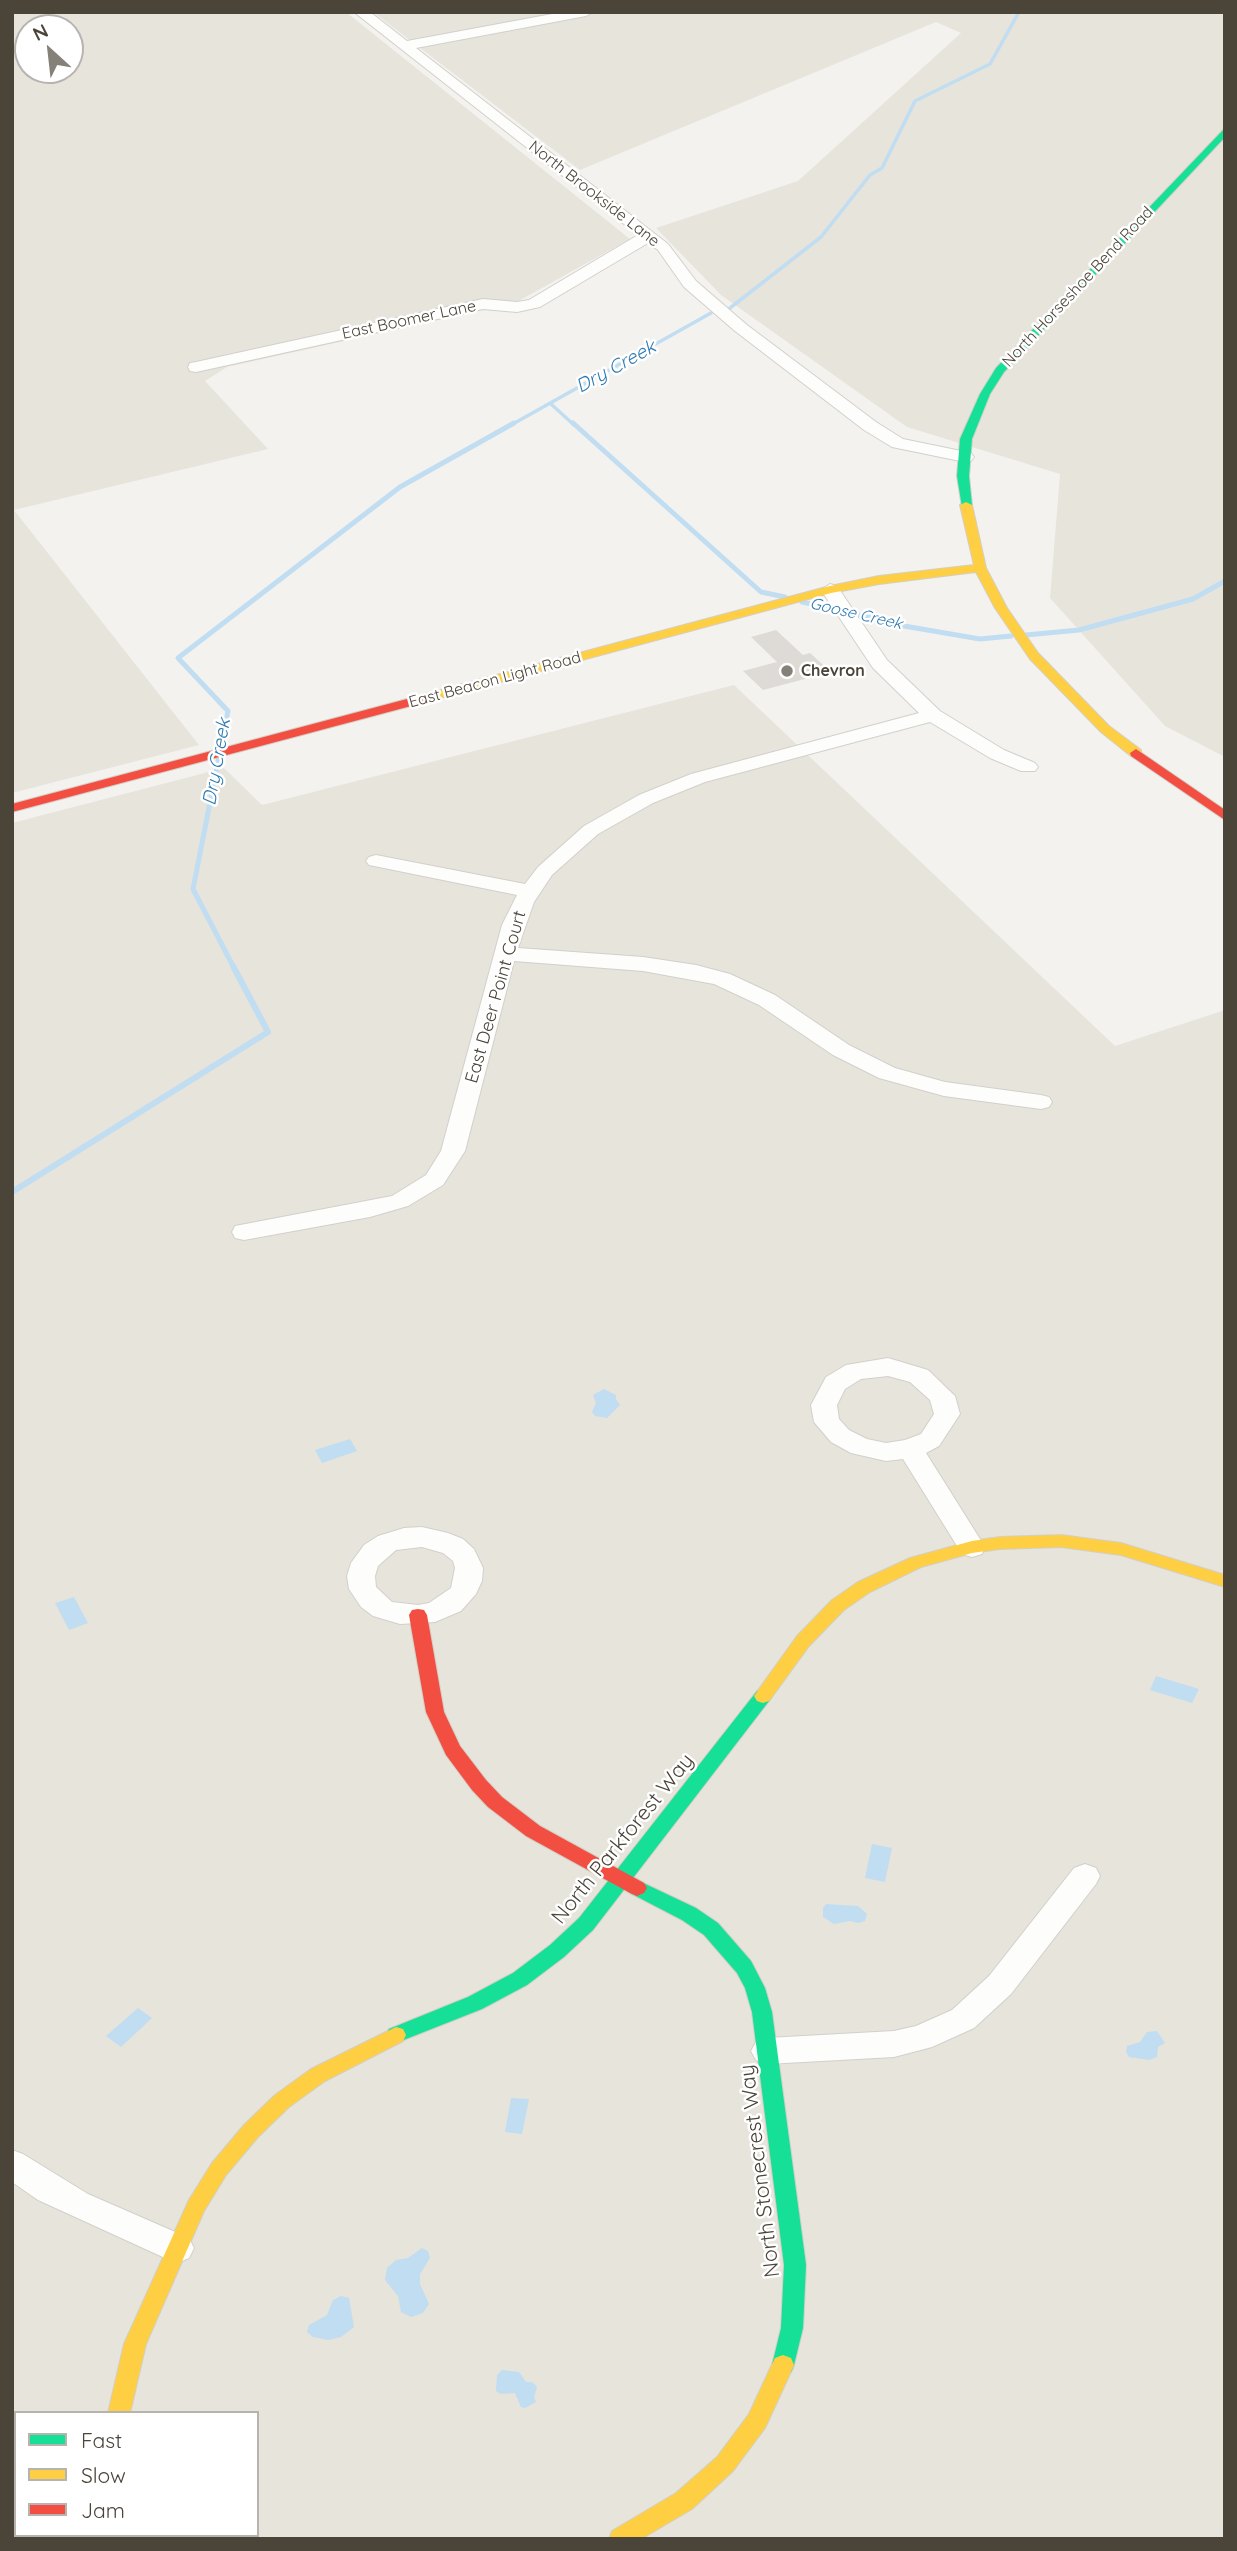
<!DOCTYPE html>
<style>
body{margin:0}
#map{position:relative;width:1237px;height:2551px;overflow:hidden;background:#f4f2ee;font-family:Quicksand,sans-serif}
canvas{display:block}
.frame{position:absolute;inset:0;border:14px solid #4b4439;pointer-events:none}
.legend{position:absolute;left:14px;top:2411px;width:245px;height:126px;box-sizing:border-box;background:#fff;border:2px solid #b7b4b0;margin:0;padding:9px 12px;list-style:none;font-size:21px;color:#4b4439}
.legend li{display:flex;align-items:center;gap:14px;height:35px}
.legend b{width:35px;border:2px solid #b7b4b0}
.north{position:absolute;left:14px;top:14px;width:70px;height:70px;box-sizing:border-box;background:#fff;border:2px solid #b7b4b0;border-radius:50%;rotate:333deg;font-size:19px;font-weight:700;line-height:28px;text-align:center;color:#4b4439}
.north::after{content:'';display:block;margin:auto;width:24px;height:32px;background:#868178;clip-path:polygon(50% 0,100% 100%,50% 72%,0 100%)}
</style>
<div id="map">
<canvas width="1237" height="2551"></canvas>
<div class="frame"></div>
<ul class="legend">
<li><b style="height:9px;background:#16e098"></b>Fast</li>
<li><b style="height:9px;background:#ffcf43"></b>Slow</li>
<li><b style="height:9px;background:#f24e42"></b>Jam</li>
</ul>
<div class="north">N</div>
</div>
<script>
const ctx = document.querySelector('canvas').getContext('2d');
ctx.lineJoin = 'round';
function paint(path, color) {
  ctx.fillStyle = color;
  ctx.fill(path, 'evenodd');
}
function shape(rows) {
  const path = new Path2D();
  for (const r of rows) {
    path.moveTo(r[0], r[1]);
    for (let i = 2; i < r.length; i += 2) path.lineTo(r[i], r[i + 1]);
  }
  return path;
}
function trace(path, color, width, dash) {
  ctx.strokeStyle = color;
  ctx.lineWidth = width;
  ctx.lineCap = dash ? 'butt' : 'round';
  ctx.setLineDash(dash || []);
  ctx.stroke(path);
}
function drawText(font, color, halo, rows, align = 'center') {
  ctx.font = font + ' Quicksand,sans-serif';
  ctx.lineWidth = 5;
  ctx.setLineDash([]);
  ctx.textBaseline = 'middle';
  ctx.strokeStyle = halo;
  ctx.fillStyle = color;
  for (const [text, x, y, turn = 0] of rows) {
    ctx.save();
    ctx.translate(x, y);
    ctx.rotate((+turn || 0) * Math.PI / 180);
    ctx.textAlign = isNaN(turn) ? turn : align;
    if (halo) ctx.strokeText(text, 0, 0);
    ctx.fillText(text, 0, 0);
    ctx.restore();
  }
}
paint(shape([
 [12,12,346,12,630,239,515,303,227,367,205,381,268,449,14,510,199,745,12,793],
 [28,28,70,28,70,70,28,70],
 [373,12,1225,12,1225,757,1165,726,1050,598,1060,474,907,427,721,295,656,228,798,181,961,33,936,22,580,170],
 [734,685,1115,1046,1225,1010,1225,2539,12,2539,12,823,224,768,262,805],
 [16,2413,257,2413,257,2535,16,2535]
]), '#e7e4dc');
paint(shape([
 [604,1389,616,1395,616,1399,620,1405,607,1418,595,1416,592,1412,596,1403,593,1395],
 [350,1439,357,1451,322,1463,315,1450],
 [74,1597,88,1623,69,1630,55,1603],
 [1156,1676,1199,1689,1192,1703,1150,1690],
 [872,1844,892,1848,885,1882,865,1878],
 [826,1904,858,1906,867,1914,865,1921,858,1923,850,1921,834,1924,823,1917,823,1908],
 [138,2008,152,2018,121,2047,106,2036],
 [1157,2031,1165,2043,1158,2047,1157,2057,1149,2060,1129,2057,1126,2052,1127,2046,1140,2042,1147,2032],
 [511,2098,529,2099,522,2134,505,2132],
 [422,2248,428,2251,430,2258,420,2274,420,2284,429,2304,423,2313,411,2317,401,2312,398,2296,385,2280,387,2268,396,2260,408,2258],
 [341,2296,349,2298,354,2327,341,2337,328,2340,313,2337,307,2332,309,2325,327,2315,333,2300],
 [502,2370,519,2372,526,2382,532,2382,537,2387,534,2397,536,2402,525,2408,521,2407,515,2393,501,2394,496,2391,497,2375]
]), '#c0ddf1');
trace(shape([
 [730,308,821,237,870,175,882,168,915,101,990,64,1019,12],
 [551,404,574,425],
 [511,425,711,313]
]), '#c0ddf1', 3.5);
trace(shape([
 [573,423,761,592,785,597],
 [802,602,839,610],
 [850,613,904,626,980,639,1011,636],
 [1026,635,1079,630,1193,599,1225,581],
 [234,968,193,889,228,711,178,658,400,487,514,423]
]), '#c0ddf1', 5);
trace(shape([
 [12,1192,268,1032,233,966]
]), '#c0ddf1', 6);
paint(shape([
 [776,630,803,655,810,653,831,672,763,690,743,671,777,662,751,637]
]), '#dedbd6');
const street = shape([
 [354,12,370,12,407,41,563,12,593,12,586,16,416,48,668,244,696,281,747,325,876,422,903,439,971,453,974,457,971,461,965,462,892,447,864,430,735,331,684,287,658,250,648,243,540,307,517,312,483,309,196,372,190,371,188,367,190,363,196,362,483,299,517,302,529,300,638,235,354,12],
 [830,584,837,586,887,660,940,711,1004,750,1035,763,1038,767,1035,771,1021,771,990,758,930,722,705,782,653,803,598,834,552,875,534,902,518,948,643,957,696,965,730,974,775,995,849,1045,895,1068,945,1082,1041,1095,1049,1097,1052,1102,1049,1107,1041,1109,944,1096,879,1078,833,1055,759,1005,714,984,643,971,514,961,465,1151,443,1185,408,1206,370,1217,244,1240,235,1238,232,1232,235,1226,392,1196,426,1175,441,1151,502,925,517,895,369,865,366,861,369,857,376,855,525,884,538,867,584,826,639,795,691,774,919,713,873,668,821,590,830,584],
 [888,1358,928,1370,955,1396,960,1414,939,1446,926,1453,985,1547,982,1554,972,1557,962,1554,903,1459,886,1461,851,1453,831,1442,814,1422,811,1405,826,1377,846,1365,888,1358],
 [888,1376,910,1382,930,1400,934,1414,921,1434,905,1440,886,1443,867,1439,849,1430,839,1419,837,1405,845,1389,861,1379,888,1376],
 [422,1527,448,1533,463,1539,474,1549,483,1568,482,1581,476,1594,461,1611,435,1622,400,1624,373,1616,361,1607,349,1589,347,1576,351,1563,364,1545,378,1536,404,1528,422,1527],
 [422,1547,443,1553,453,1561,455,1568,451,1588,429,1603,418,1605,392,1602,376,1587,375,1576,378,1566,396,1550,422,1547],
 [1085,1864,1096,1868,1100,1876,1096,1884,1011,1994,974,2028,932,2047,894,2057,767,2064,756,2060,751,2051,756,2042,767,2038,894,2031,916,2026,952,2010,989,1976,1074,1868,1085,1864],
 [12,2150,23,2154,88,2194,189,2238,194,2248,189,2258,177,2263,165,2258,38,2200,12,2182,12,2150]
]);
const fast = shape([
 [1225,128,1225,137,1004,372,990,394,972,439,969,476,972,505,962,507,957,476,960,439,980,394,996,368,1225,128],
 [763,1689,769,1691,772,1696,769,1701,593,1930,564,1957,527,1985,482,2009,396,2043,389,2041,386,2035,389,2029,468,1997,513,1973,550,1945,579,1918,757,1691,763,1689],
 [637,1880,696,1908,718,1923,751,1961,765,1988,772,2012,806,2265,803,2328,794,2365,791,2372,783,2375,775,2372,772,2365,781,2328,784,2265,752,2012,745,1988,737,1973,704,1935,682,1920,630,1893,627,1888,630,1883,637,1880]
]);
const slow = shape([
 [966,502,972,505,986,568,1007,608,1038,653,1109,726,1141,750,1141,756,1131,756,1101,732,1030,659,995,608,976,572,879,584,831,593,426,702,422,703,416,699,418,696,830,586,879,576,974,565,960,505,966,502],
 [1061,1535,1121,1543,1225,1575,1225,1587,1121,1555,1061,1547,1000,1549,972,1553,921,1567,870,1592,844,1610,809,1646,769,1701,763,1703,757,1701,754,1696,797,1636,832,1600,858,1582,910,1558,972,1541,1000,1537,1061,1535],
 [396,2027,403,2029,406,2035,403,2041,325,2081,289,2107,258,2137,226,2175,204,2211,146,2344,130,2413,108,2413,124,2344,189,2200,212,2163,244,2125,275,2095,311,2069,396,2027],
 [783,2355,791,2358,794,2365,765,2428,733,2471,692,2509,641,2539,609,2539,612,2531,676,2493,717,2457,749,2414,775,2358,783,2355]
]);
const jam = shape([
 [422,695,426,696,426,702,12,812,12,804,422,695],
 [1136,749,1225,810,1225,820,1131,756,1130,753,1136,749],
 [418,1609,424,1610,427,1615,444,1712,460,1746,486,1780,502,1797,540,1826,644,1883,647,1888,644,1893,637,1896,630,1893,526,1836,488,1807,472,1790,446,1755,426,1712,409,1615,412,1610,418,1609],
 [115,2535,137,2535,138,2539,115,2539,115,2535]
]);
trace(street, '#d2d0cb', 2);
trace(fast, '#d3cfc5', 2);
trace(slow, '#d3cfc5', 2);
trace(jam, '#d3cfc5', 2);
paint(street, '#fdfdfc');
paint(fast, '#16e098');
paint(slow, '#ffcf43');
paint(jam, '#f24e42');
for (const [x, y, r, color] of [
 [787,671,7,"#868178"]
]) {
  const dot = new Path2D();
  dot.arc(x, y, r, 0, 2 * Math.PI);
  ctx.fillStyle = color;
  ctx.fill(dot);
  trace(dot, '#fff', 2.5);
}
drawText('16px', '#4b4439', '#fff', [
 ["North Brookside Lane",594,194,38],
 ["North Horseshoe Bend Road",1078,287,-47],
 ["East Boomer Lane",409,320,-12],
 ["East Beacon Light Road",495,680,-15]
]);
drawText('italic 16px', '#2e7ab2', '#fff', [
 ["Goose Creek",856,614,13]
]);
drawText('bold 16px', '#4b4439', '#fff', [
 ["Chevron",801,671]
], 'left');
drawText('18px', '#4b4439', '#fff', [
 ["East Deer Point Court",496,997,-74]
]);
drawText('italic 19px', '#2e7ab2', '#fff', [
 ["Dry Creek",616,367,-29],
 ["Dry Creek",217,762,-80]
]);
drawText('21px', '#4b4439', '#fff', [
 ["North Parkforest Way",623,1839,-51],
 ["North Stonecrest Way",760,2171,-97]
]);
</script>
